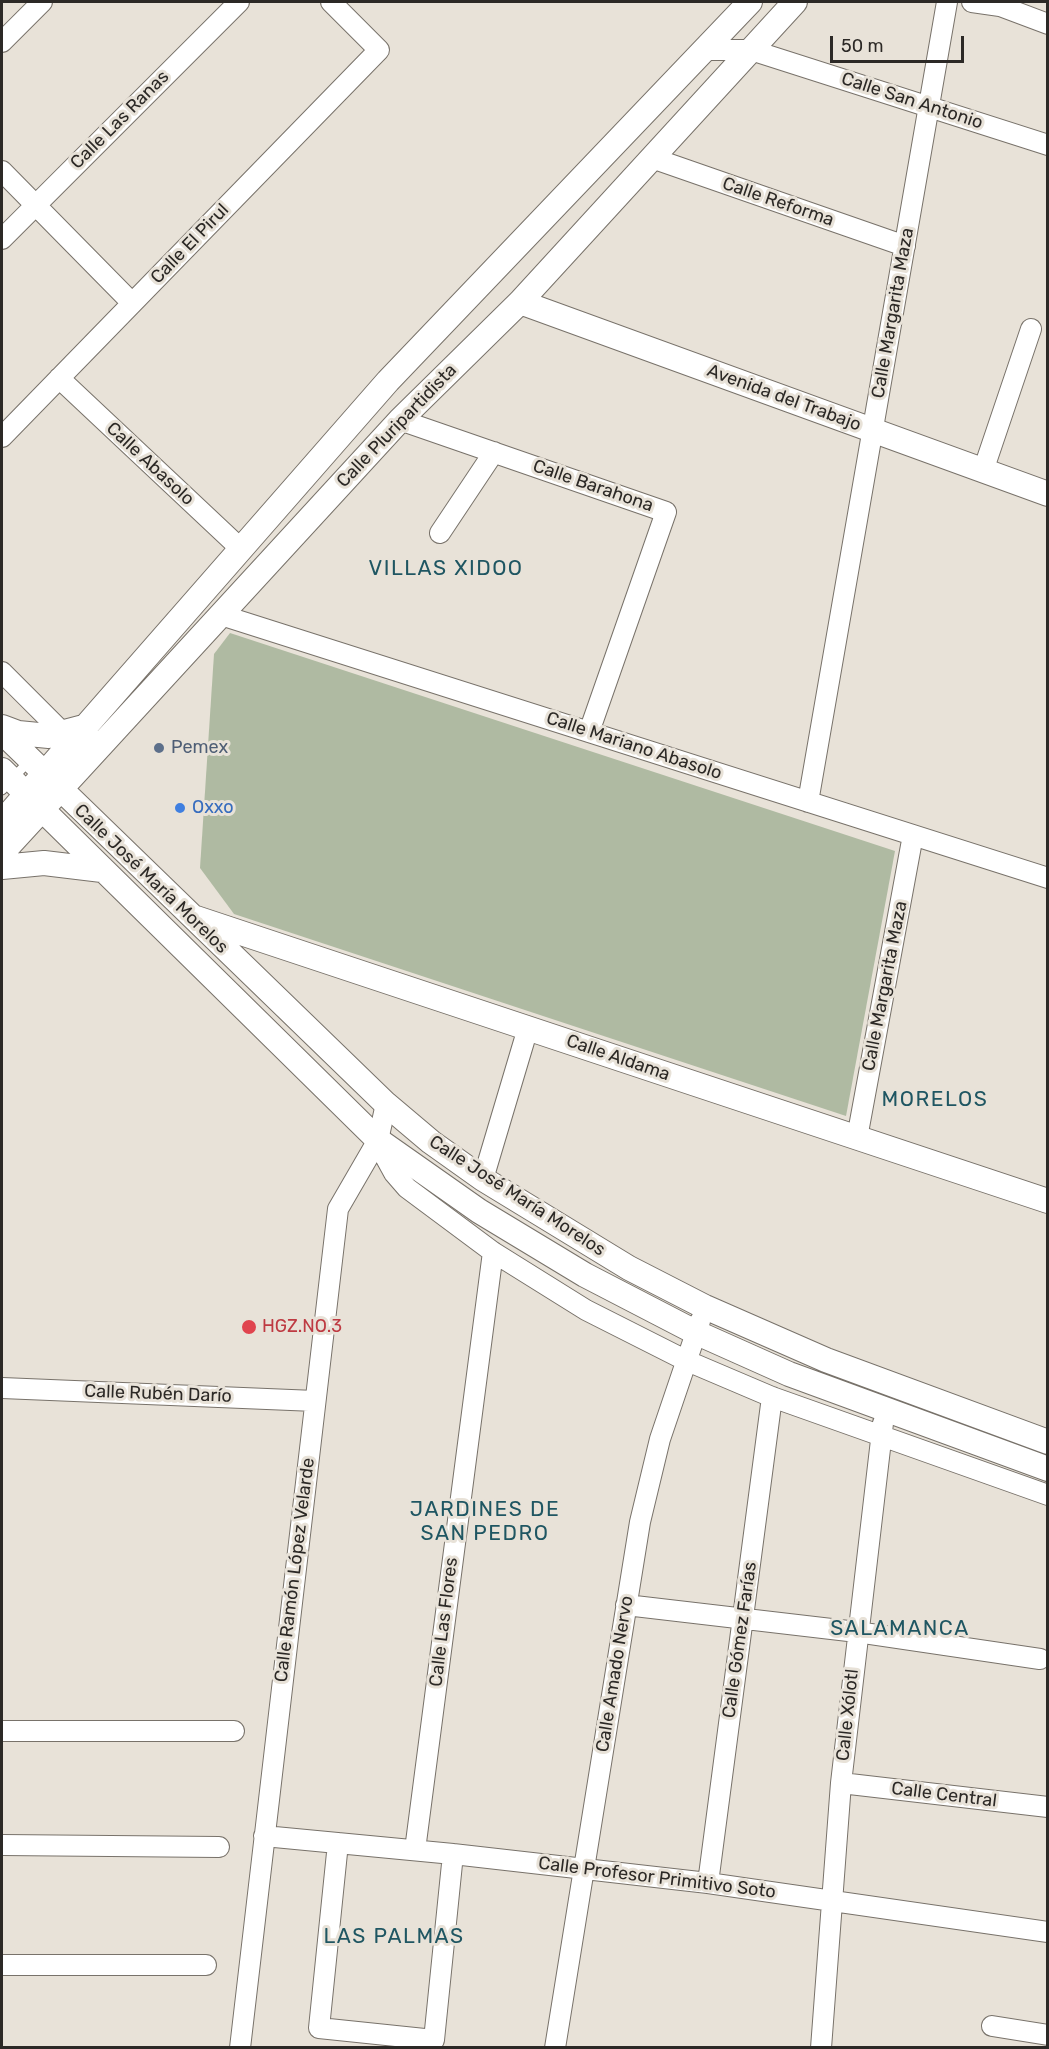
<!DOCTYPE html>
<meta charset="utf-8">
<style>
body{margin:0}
#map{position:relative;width:1049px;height:2049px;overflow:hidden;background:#e8e2d8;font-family:Rubik,sans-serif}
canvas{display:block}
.frame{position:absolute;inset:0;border:3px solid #2c2926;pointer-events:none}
.scale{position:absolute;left:830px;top:36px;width:134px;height:27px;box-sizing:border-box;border:3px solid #2c2926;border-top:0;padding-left:8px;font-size:18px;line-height:21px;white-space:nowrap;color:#2c2926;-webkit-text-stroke:4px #e8e2d8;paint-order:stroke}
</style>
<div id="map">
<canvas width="1049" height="2049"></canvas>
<div class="frame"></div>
<div class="scale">50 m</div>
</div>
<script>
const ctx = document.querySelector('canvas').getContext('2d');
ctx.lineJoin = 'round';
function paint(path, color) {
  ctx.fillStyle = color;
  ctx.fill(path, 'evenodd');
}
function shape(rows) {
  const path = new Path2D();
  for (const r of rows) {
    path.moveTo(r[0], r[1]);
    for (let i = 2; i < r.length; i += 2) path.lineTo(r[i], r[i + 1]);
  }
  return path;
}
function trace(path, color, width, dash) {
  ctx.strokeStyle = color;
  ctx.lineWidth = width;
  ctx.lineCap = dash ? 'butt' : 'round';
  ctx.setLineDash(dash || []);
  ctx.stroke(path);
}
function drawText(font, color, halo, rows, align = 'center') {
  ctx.font = font + ' Rubik,sans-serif';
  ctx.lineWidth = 6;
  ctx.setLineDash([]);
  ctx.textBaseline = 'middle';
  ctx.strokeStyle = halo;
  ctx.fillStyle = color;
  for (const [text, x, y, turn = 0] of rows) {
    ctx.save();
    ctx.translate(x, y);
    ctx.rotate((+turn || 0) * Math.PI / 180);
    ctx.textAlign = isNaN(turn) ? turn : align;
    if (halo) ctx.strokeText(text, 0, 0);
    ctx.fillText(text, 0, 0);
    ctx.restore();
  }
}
paint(shape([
 [230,633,895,851,846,1116,234,914,200,868,214,654]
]), '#afbaa2');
const service = shape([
 [2,790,29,761]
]);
const minor = shape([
 [972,2,1000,6,1048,24],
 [2,42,42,2],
 [705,50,751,50,1048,145],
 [652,158,905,246],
 [2,171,132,303],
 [2,239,239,2],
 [59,378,241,549],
 [400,420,666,512,589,732],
 [2,437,379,50,331,2],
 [983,471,1031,329],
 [440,533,494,452],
 [221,615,1048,878],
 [2,672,64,734],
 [808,802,947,2],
 [857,1138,913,835],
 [377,1142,394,1173,407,1188,493,1252,586,1310,685,1360,772,1397,1048,1495],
 [483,1179,528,1028],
 [2,1388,315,1401],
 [626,1605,857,1632,1040,1659],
 [2,1731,234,1731],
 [841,1783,1048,1807],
 [264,1836,453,1854,708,1883,1048,1932],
 [338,1843,319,2028,434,2040,453,1854],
 [2,1845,219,1847],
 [415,1850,493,1252],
 [708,1883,772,1397],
 [2,1965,206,1965],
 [992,2026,1048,2035],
 [240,2048,338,1209,378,1140,386,1104],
 [555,2048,640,1522,660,1439,700,1321],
 [821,2048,841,1783,883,1423]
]);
const tertiary = shape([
 [520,302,1048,494],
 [2,727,18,733,49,736,87,726],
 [2,732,386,1104,431,1142,483,1179,629,1268,705,1307,826,1360,1048,1442],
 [2,770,378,1140,479,1211,585,1275,695,1332,789,1374,1048,1469],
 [2,822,388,381,750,2],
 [2,853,400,420,520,302,795,2],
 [2,867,44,863,102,870],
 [196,918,1048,1201]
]);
trace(service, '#78726a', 11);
trace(minor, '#78726a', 22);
trace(tertiary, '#78726a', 26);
trace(service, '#fff', 9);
trace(minor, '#fff', 20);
trace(tertiary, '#fff', 24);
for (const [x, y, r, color] of [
 [159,748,6,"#5c6f8a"],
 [180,808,6,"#3f7fe0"],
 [249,1327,8,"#e0444e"]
]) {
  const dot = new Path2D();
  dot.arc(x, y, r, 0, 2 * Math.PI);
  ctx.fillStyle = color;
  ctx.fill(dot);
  trace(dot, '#e8e2d8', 2);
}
drawText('18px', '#2c2926', '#e8e2d8', [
 ["Calle San Antonio",912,101,18],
 ["Calle Las Ranas",120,120,-45],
 ["Calle Reforma",778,202,19],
 ["Calle El Pirul",190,244,-46],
 ["Calle Margarita Maza",893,313,-80],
 ["Avenida del Trabajo",784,398,20],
 ["Calle Pluripartidista",397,426,-46],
 ["Calle Abasolo",150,464,43],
 ["Calle Barahona",593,486,19],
 ["Calle Mariano Abasolo",634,746,18],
 ["Calle José María Morelos",151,879,44],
 ["Calle Margarita Maza",885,986,-79],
 ["Calle Aldama",618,1058,19],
 ["Calle José María Morelos",517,1196,33],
 ["Calle Rubén Darío",158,1394,2],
 ["Calle Ramón López Velarde",295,1570,-83],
 ["Calle Las Flores",444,1622,-83],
 ["Calle Gómez Farías",740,1640,-82],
 ["Calle Amado Nervo",615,1674,-81],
 ["Calle Xólotl",848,1715,-84],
 ["Calle Central",944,1795,7],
 ["Calle Profesor Primitivo Soto",657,1878,7]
]);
drawText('18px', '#4e5e75', '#e8e2d8', [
 ["Pemex",171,748]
], 'left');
drawText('18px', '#366cbe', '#e8e2d8', [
 ["Oxxo",192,808]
], 'left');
drawText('18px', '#be3a42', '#e8e2d8', [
 ["HGZ.NO.3",262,1327]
], 'left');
ctx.letterSpacing = '1.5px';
drawText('21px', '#1f5662', '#e8e2d8', [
 ["VILLAS XIDOO",446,569],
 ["MORELOS",935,1100],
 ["JARDINES DE",485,1510],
 ["SAN PEDRO",485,1534],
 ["SALAMANCA",900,1629],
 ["LAS PALMAS",394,1937]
]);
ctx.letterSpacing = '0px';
</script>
